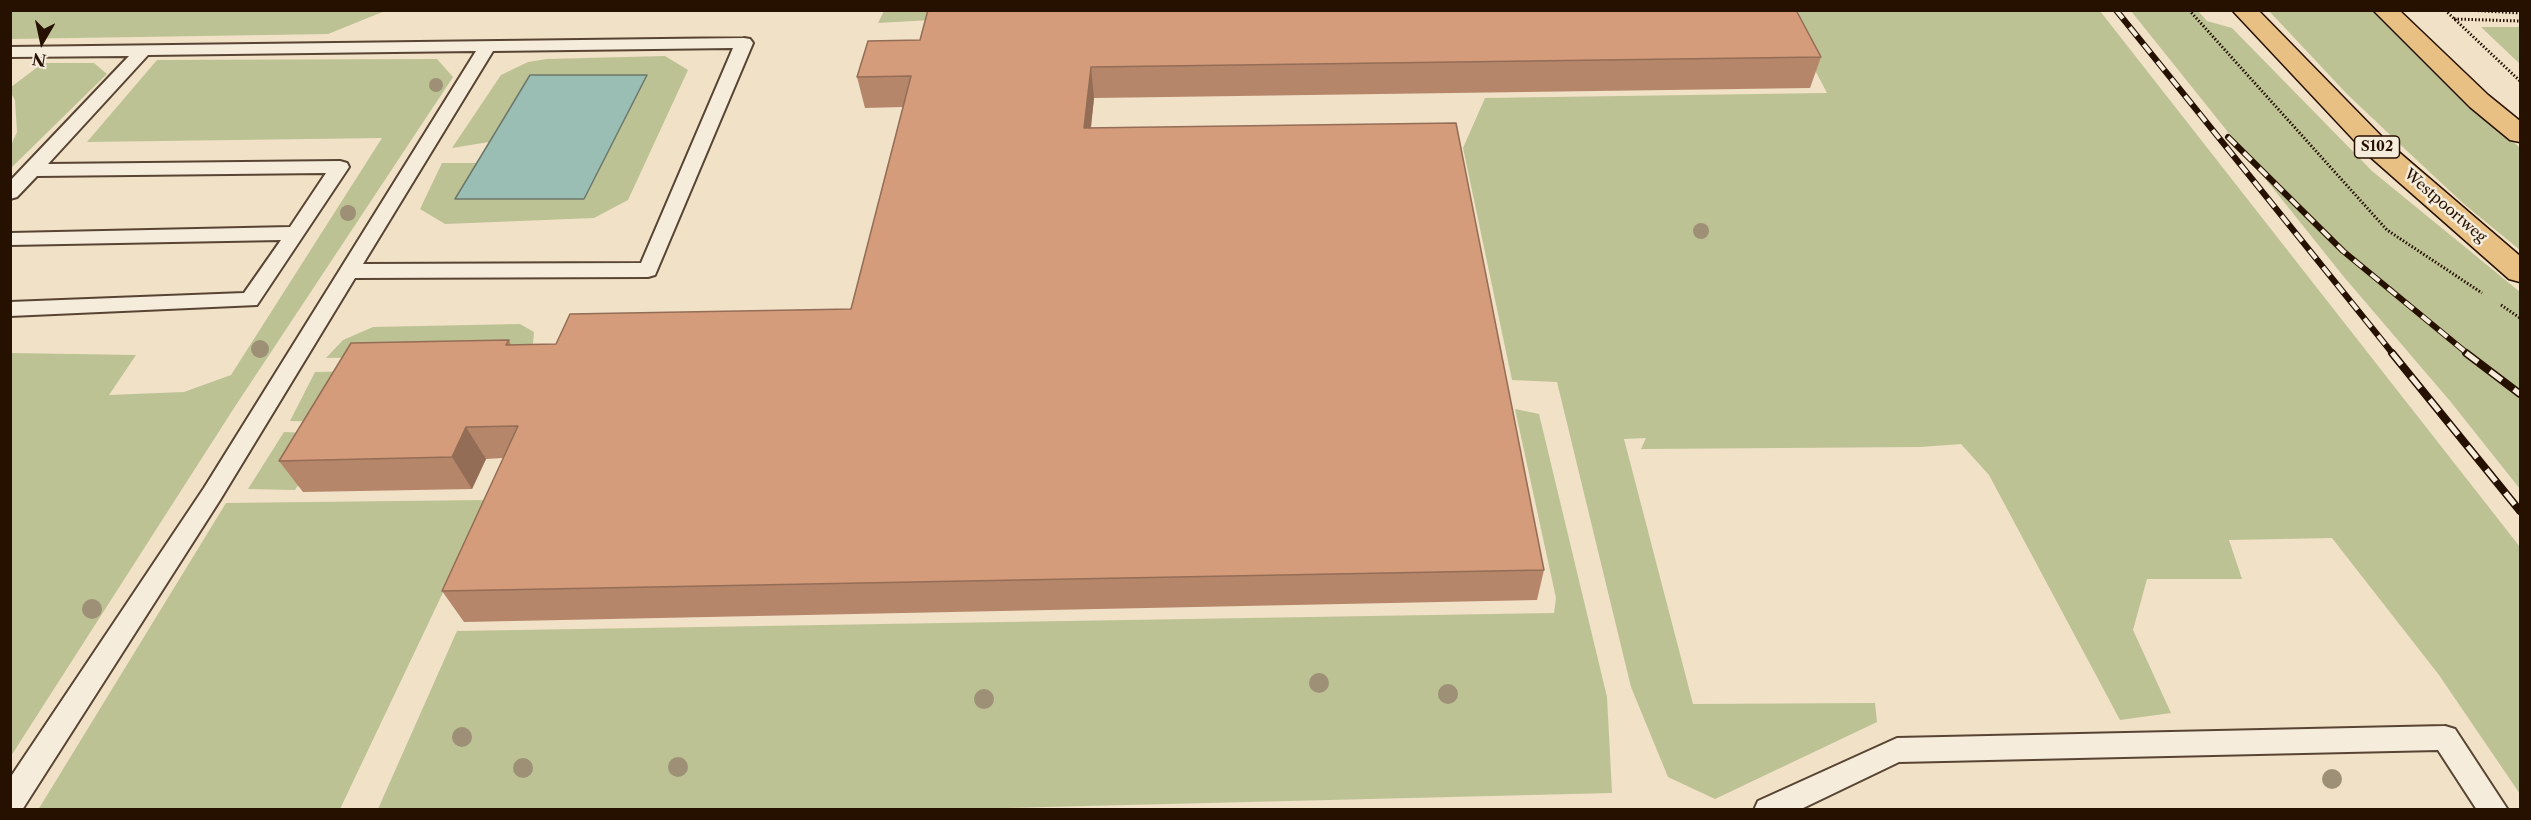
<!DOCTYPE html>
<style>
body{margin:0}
#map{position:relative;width:2531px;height:820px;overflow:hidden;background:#f0e1c7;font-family:"Libre Caslon Text",serif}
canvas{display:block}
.frame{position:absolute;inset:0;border:12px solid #261000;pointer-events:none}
.north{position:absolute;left:12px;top:12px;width:60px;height:60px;-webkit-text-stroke:4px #f5ecdb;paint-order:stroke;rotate:189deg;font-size:16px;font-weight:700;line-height:24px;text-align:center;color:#261000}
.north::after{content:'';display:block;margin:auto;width:21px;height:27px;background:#261000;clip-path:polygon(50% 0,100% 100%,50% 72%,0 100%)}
</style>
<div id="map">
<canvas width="2531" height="820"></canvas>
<div class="frame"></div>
<div class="north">N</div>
</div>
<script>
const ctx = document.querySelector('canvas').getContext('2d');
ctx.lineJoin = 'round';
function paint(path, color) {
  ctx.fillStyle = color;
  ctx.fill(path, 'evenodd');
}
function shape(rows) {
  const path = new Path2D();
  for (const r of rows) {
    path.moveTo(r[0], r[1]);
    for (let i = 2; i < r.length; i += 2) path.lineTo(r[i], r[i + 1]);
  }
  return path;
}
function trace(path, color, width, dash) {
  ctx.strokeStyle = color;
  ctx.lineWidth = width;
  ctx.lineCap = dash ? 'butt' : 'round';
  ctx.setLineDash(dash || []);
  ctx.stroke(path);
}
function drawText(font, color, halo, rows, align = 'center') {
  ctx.font = font + ' "Libre Caslon Text",serif';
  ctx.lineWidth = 5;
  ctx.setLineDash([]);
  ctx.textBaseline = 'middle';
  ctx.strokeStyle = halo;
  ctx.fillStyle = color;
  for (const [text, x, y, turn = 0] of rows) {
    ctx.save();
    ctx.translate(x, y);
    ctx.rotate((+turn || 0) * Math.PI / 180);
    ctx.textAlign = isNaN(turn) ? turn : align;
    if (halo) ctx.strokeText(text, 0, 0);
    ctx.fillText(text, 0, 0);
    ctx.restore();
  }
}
paint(shape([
 [10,11,11,10,385,11,328,34,11,39],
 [884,11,1089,11,878,23],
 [1784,11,2100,11,2520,547,2520,794,2439,675,2332,538,2229,540,2242,579,2147,579,2133,630,2171,713,2120,720,1989,475,1961,444,1920,447,1641,449,1646,438,1624,439,1693,704,1875,703,1877,722,1715,799,1668,777,1631,687,1557,382,1512,380,1463,148,1485,98,1827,93],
 [2131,11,2198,11,2207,21,2232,28,2372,171,2520,292,2520,489,2450,401,2344,277],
 [2269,11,2374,11,2520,148,2520,250,2465,205,2405,149,2347,94],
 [2481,27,2520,27,2520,64],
 [665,56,688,70,628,200,594,218,445,224,420,209,442,163,477,163,456,199,646,75,530,75,489,142,452,148,501,75,528,62,547,59],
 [437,59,453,77,234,408,11,756,11,353,136,355,109,395,184,392,231,375,382,138,87,142,157,60],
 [43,63,94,63,107,74,11,168,11,145,17,132,15,100,11,93,11,87],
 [520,324,534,332,532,355,326,358,343,340,373,327],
 [368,371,334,422,290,421,315,372],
 [1515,409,1539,414,1607,697,1612,793,965,809,378,809,457,631,1554,613,1556,598],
 [284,432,332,434,295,490,248,489],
 [487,500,340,809,38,810,226,503]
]), '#bcc293');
const water = shape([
 [530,75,647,75,584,199,455,199,530,75]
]);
paint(water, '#9abeb3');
trace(water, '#6c786b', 1.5);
const service = shape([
 [744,38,750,39,753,43,655,275,648,277,355,278,220,500,22,810,10,810,10,778,204,488,476,51,148,55,48,164,340,161,347,163,349,167,257,305,10,316,10,302,244,293,281,240,10,245,10,233,290,227,326,173,37,176,17,197,10,199,10,181,129,56,10,57,10,47,744,38],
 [733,48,641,263,363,264,493,51,733,48],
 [2445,726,2455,729,2508,810,2477,810,2438,750,1899,762,1799,810,1754,810,1758,801,1897,738,2445,726]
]);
const primary = shape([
 [2232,10,2258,10,2387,142,2520,256,2520,282,2509,279,2367,154,2232,10],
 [2373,10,2399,10,2488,95,2520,121,2520,142,2510,140,2470,107,2373,10]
]);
trace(service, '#584432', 4);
trace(primary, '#261000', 3);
trace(shape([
 [2189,10,2387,230,2482,293],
 [2445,10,2520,81],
 [2467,10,2520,13],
 [2454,19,2520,21],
 [2501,305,2520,318]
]), '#261000', 3, [1.5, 2]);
paint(service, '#f5ecdb');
paint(primary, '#e8c084');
const railFar1 = shape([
 [2116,10,2393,354],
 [2228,137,2343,251,2468,354]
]);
const rail = shape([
 [2392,353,2520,511],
 [2466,353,2520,394]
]);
trace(railFar1, '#261000', 6);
trace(rail, '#261000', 8);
trace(railFar1, '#f5ecdb', 4, [11]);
trace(rail, '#f5ecdb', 5, [15]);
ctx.fillStyle = '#9e9076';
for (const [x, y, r] of [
 [436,85,7],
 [348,213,8],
 [1701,231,8],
 [260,349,9],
 [92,609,10],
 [1319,683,10],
 [1448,694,10],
 [984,699,10],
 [462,737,10],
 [678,767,10],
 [523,768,10],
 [2332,779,10]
]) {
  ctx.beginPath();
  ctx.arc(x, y, r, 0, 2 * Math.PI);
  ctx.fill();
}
paint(shape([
 [920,40,1821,57,1810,88,1094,98,1091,128,1544,570,1537,600,464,622,442,591,503,458,486,459,472,489,303,492,279,461,509,340,511,345,556,344,851,309,903,107,865,108,857,77]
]), '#b6866a');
paint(shape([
 [1091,67,1094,98,1087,160,1084,128],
 [466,427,486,459,472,489,452,457]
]), '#946d56');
const building = shape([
 [928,10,1796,10,1821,57,1091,67,1084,128,1456,123,1544,570,442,591,518,426,466,427,452,457,279,461,351,343,509,340,506,345,556,344,570,314,851,309,911,76,857,77,868,41,920,40,928,10]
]);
paint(building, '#d49c7b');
trace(building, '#946d56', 1.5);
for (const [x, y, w] of [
 [2377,147,45]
]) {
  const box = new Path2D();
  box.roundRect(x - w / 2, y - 11, w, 22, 4.5);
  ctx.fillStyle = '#f5ecdb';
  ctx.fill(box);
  trace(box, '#261000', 1.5);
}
drawText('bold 14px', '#261000', null, [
 ["S102",2377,147]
]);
drawText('15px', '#261000', '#f5ecdb', [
 ["Westpoortweg",2445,206,41]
]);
</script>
